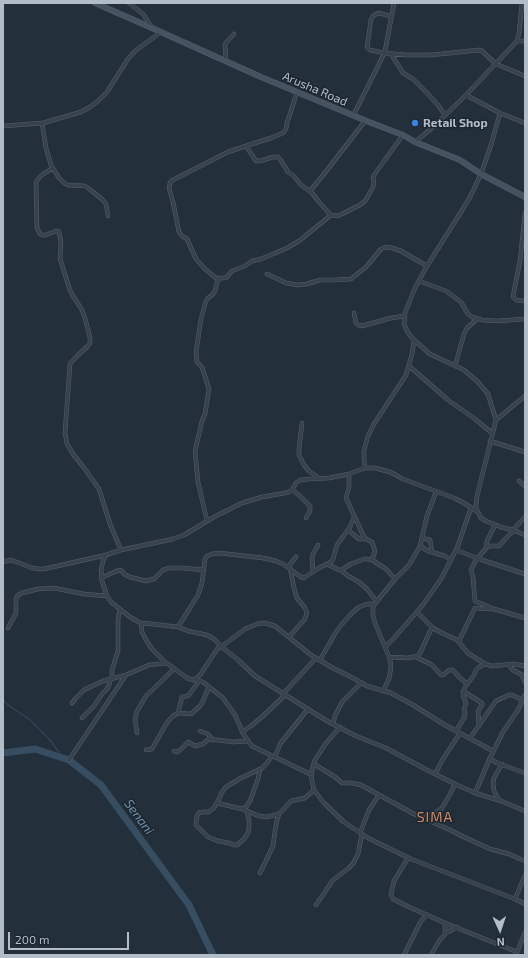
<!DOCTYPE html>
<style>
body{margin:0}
#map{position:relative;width:528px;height:958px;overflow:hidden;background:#23303b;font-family:"Exo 2",sans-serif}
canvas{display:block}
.frame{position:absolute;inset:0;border:4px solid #b2bdc7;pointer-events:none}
.north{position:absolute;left:480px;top:910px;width:40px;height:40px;-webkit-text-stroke:3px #1c2731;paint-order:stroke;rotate:177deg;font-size:11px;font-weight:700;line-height:16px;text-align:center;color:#b2bdc7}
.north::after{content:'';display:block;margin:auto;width:14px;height:18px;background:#b2bdc7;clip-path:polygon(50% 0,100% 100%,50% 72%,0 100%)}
.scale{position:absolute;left:8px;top:932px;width:121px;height:18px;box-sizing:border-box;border:2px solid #b2bdc7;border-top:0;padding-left:5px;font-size:12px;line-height:14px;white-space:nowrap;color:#b2bdc7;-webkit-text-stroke:3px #1c2731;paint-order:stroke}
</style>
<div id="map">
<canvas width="528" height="958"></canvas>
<div class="frame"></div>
<div class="north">N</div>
<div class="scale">200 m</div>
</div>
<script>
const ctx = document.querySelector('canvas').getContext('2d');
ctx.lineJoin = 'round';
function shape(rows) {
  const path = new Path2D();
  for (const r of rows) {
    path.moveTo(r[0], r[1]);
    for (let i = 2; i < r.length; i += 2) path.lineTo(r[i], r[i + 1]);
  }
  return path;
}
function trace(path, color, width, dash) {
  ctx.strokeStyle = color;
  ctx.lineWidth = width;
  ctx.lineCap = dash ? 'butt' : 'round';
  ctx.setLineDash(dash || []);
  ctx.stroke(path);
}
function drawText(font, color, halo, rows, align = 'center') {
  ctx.font = font + ' "Exo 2",sans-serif';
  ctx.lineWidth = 3;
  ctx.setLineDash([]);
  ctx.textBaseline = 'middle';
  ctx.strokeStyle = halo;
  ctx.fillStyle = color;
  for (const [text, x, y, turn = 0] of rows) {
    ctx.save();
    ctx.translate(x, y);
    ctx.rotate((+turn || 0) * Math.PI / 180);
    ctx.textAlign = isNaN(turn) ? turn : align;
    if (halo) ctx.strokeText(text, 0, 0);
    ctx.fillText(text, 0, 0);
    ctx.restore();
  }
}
trace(shape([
 [3,699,8,705,29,719,50,740,63,758]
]), '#374e62', 1);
trace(shape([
 [3,753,35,749,69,760,101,785,189,905,213,955]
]), '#374e62', 7);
const street = shape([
 [129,3,143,14,152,28],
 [517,41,525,41],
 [384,53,407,55,431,55,479,50,482,51,496,64,525,76],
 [384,53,370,50,367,47,371,20,373,16,378,13,391,16],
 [391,54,403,73,413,79,427,93,438,105,445,115],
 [226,61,225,44,234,34],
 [297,92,290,114,287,123,286,129,283,133,271,138,252,144,228,152,171,181,170,183,169,188,173,202,179,232,182,236,187,239,196,259,205,269,216,278,224,278,227,277,232,271,245,266,252,261,261,259,287,248,299,241,331,215],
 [466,95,500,113,525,123],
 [500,113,491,145,481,174,469,199,427,266,415,288,405,313,404,324,408,333,414,340,430,354,464,370,478,382,488,394,496,420,477,496,476,507,478,512,481,518,486,521,501,527,513,530,525,535],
 [353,116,380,62,385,51,394,3],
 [42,123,46,148,49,158,51,165,59,178,64,183,68,185,85,186,88,188,103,200,106,204,108,216],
 [3,126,43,123,81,112,90,107,98,101,107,92,128,59,135,51,161,32],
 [415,142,432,128,466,95,517,41,519,33,522,3],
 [246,146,256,161,260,161,273,157,278,157,280,159,288,172,294,176,300,184,312,193,319,202,329,213,331,215,338,216,360,205,366,200,373,187,374,183,373,178,374,175,403,135],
 [53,168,43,174,39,178,36,182,37,228,40,234,42,235,46,235,56,231,58,231,59,232,61,242,60,258,61,262,70,290,73,296,82,310,85,318,90,338,90,343,87,347,78,355,70,364,65,433,66,438,67,444,73,454,85,469,99,489,110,524,121,550],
 [310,191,324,174,365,121],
 [525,213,520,261,513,296,514,298,516,300,525,301],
 [267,274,286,283,298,285,307,284,320,280,335,280,351,279,366,267,381,249,386,247,392,248,401,251,427,266],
 [419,281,446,291,461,302,468,314,472,317,482,320,497,321,525,319],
 [354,313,356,323,358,325,362,326,391,318,405,316],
 [409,366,448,400,475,419,492,433],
 [455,366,464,334,467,328,477,319],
 [496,420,525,396],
 [302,423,299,449,299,455,304,465,309,471,319,478],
 [490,441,525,452],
 [365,468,364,459,364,450,368,436,374,424,406,375,412,354,414,340],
 [349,474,349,487,346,498,363,535,366,539,372,542,375,551,372,560],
 [519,481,525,486],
 [292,490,300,496,310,506,310,511,306,518],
 [207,521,198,482,196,462,195,451,202,421,205,414,209,389,202,367,197,362,196,352,201,319,205,304,207,299,213,294,215,291,217,282,220,279],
 [348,530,359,539,366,539],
 [513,530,525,517],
 [422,538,430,540,432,552],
 [420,546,428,551,445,556,451,560],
 [486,548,487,541,495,525],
 [456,550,482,560,525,574],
 [106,555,103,561,101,570,102,581,107,596,111,602,130,617,137,621,141,623,152,624,178,627,188,631,207,635,214,639,223,648,237,659,255,676,327,721,356,736,386,748,427,770,455,784,475,793,501,801,525,811],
 [477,558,471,570,473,577,475,601,494,609,525,618],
 [478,558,487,547,490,546,499,546,510,534,515,530],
 [3,562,10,560,14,561,32,568,40,569,44,569,106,555,121,550,173,539,184,535,214,517,242,503,262,497,285,493,289,492,292,490,296,483,300,480,309,479,329,478,349,474,365,468,375,468,390,472,403,479,454,498,464,503,478,512],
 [327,564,339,570,341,570,351,564,364,559,367,559,372,560,386,569,395,579],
 [288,567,296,557],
 [341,570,348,576,359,582,367,589,377,602],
 [313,572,312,558,313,554,318,545],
 [101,578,119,570,122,571,124,574,130,577,146,581,154,579,163,570,169,568,182,568,204,570],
 [417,612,433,628,440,632,457,640,468,653,485,664,492,666,514,664,525,666],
 [141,623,142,632,146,640,152,649,164,661,187,678,193,680,197,678,200,675,220,645],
 [178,627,198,595,202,583,205,559,207,556,212,554,219,553,263,558,276,561,283,564,301,577,304,578,319,568,331,562,333,559,337,545,350,527,354,517],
 [8,628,16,613,16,599,18,595,22,593,38,589,54,588,84,594,107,596],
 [289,637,305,619,307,613,305,608,297,598,294,588,290,568],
 [459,641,474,610,475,608,491,609],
 [221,647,245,629,257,624,265,623,275,626,311,655,331,667,353,678,367,686,391,693,413,705,445,725,471,739,493,751],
 [385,647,394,638,422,606,441,579,457,548,471,508],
 [389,657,408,658,418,656,421,651,432,627],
 [416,657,432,665,441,675,443,675,449,670,453,670,459,677,467,684],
 [320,660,336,632,342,624,351,614,359,607,367,604,375,604],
 [509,665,513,670,522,675,525,682],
 [112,678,112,670,118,651,118,619,120,609],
 [195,679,203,682,223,698,235,715,244,735,252,746,312,775],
 [383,691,389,679,391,667,390,659,375,623,373,615,373,606,395,579,409,565,412,560,420,546,427,516,436,492],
 [463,691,482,703,482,705,478,711,479,726],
 [283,694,316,658],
 [72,703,76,698,84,690,103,681,126,675,149,665,166,663],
 [178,713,182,697,187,696,189,695,199,681],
 [82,718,94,706,102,694,107,689,109,685,111,678],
 [333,724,335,716,342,702,361,683],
 [340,727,326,743,315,760,311,773,312,781,314,790,324,803,344,822,368,838,411,859,515,899,525,904],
 [200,731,208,734,213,740],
 [456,731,464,718,465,713,464,709,466,704,463,695,465,687,474,675,476,670,479,667,485,664],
 [242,732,251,726,263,716,285,695],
 [137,733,135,719,137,711,146,696,174,669],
 [470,738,496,701,509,695,512,695,523,700],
 [146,750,152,749,165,726,169,720,173,716,178,713,191,714,200,706,203,701,209,687],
 [174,751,178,752,188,742,195,746,203,744,209,739,234,742,248,741],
 [275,757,280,744,308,709],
 [490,759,497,763,525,773],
 [69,760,126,675],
 [314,764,335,777,342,783,352,783,361,785,414,814,450,830,464,837,490,849,509,854,525,861],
 [435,774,443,759,460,733],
 [475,793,490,758,503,732,518,710,525,695],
 [499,800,494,791,493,783,494,778,502,764],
 [217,803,242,809,259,816,267,817,279,814,283,810,291,801,305,798,314,790],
 [242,809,246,807,250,801,258,779,260,769],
 [247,811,249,821,249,828,248,833,244,839,237,845,235,845,229,843,218,841,208,837,196,825,196,823,197,816,199,813,202,812,209,812,211,810,214,808,219,799,222,792,226,787,241,778,262,768,267,763,272,756],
 [419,815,431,814,438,811,442,808,450,794,455,784],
 [360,833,369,810,379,795],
 [408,858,394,881,391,894,393,899,409,907,445,923,517,952],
 [260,873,273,846,275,831,277,820,279,814],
 [515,899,525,875],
 [316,905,333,880,349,868,354,862,358,854,362,834],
 [445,923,445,934],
 [404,955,421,921,427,915],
 [431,955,439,941,445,934,448,932,457,927],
 [516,955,525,932]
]);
const secondary = shape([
 [95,3,152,28,261,77,369,122,403,135,415,142,460,160,481,174,525,197]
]);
trace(street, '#55606a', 4.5);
trace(secondary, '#55606a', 6);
trace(street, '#37424c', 3.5);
trace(secondary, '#45525f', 5);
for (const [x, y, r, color] of [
 [415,123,4,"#3f7fe0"]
]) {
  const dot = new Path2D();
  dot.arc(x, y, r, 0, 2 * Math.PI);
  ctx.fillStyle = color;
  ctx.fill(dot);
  trace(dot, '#1c2731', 1.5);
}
drawText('12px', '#b2bdc7', '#1c2731', [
 ["Arusha Road",315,89,23]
]);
drawText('bold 12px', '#b2bdc7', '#1c2731', [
 ["Retail Shop",423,123]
], 'left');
drawText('italic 13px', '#7391aa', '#1c2731', [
 ["Senani",139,817,54]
]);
ctx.letterSpacing = '1px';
drawText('14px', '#d38662', '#1c2731', [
 ["SIMA",435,817]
]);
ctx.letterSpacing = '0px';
</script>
